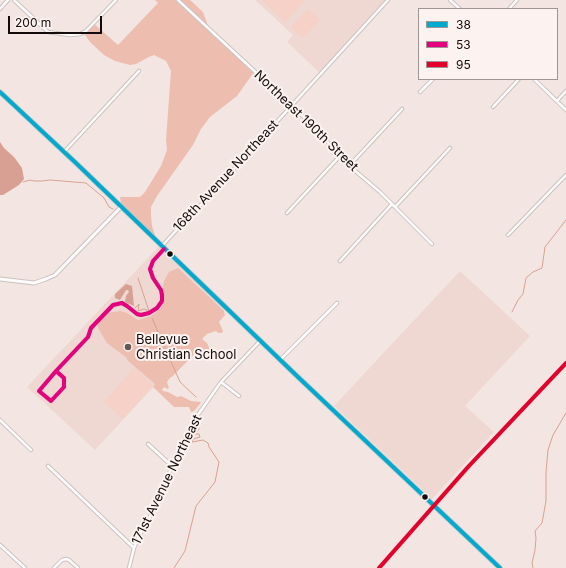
<!DOCTYPE html>
<style>
body{margin:0}
#map{position:relative;width:566px;height:568px;overflow:hidden;background:#f3e6e2;font-family:Inter,sans-serif}
canvas{display:block}
.legend{position:absolute;left:418px;top:8px;width:140px;height:72px;box-sizing:border-box;background:#fcf2f0;border:1px solid #9e9694;margin:0;padding:5px 7px;list-style:none;font-size:12px;color:#120b09}
.legend li{display:flex;align-items:center;gap:8px;height:20px}
.legend b{width:20px;border:1px solid #9e9694}
.scale{position:absolute;left:8px;top:16px;width:94px;height:18px;box-sizing:border-box;border:2px solid #120b09;border-top:0;padding-left:5px;font-size:12px;line-height:14px;white-space:nowrap;color:#120b09;-webkit-text-stroke:3px #fcf2f0;paint-order:stroke}
</style>
<div id="map">
<canvas width="566" height="568"></canvas>
<ul class="legend">
<li><b style="height:5px;background:#00a9ce"></b>38</li>
<li><b style="height:5px;background:#e5007d"></b>53</li>
<li><b style="height:5px;background:#e4002b"></b>95</li>
</ul>
<div class="scale">200 m</div>
</div>
<script>
const ctx = document.querySelector('canvas').getContext('2d');
ctx.lineJoin = 'round';
function paint(path, color) {
  ctx.fillStyle = color;
  ctx.fill(path, 'evenodd');
}
function shape(rows) {
  const path = new Path2D();
  for (const r of rows) {
    path.moveTo(r[0], r[1]);
    for (let i = 2; i < r.length; i += 2) path.lineTo(r[i], r[i + 1]);
  }
  return path;
}
function trace(path, color, width, dash) {
  ctx.strokeStyle = color;
  ctx.lineWidth = width;
  ctx.lineCap = dash ? 'butt' : 'round';
  ctx.setLineDash(dash || []);
  ctx.stroke(path);
}
function drawText(font, color, halo, rows, align = 'center') {
  ctx.font = font + ' Inter,sans-serif';
  ctx.lineWidth = 4;
  ctx.setLineDash([]);
  ctx.textBaseline = 'middle';
  ctx.strokeStyle = halo;
  ctx.fillStyle = color;
  for (const [text, x, y, turn = 0] of rows) {
    ctx.save();
    ctx.translate(x, y);
    ctx.rotate((+turn || 0) * Math.PI / 180);
    ctx.textAlign = isNaN(turn) ? turn : align;
    if (halo) ctx.strokeText(text, 0, 0);
    ctx.fillText(text, 0, 0);
    ctx.restore();
  }
}
paint(shape([
 [255,0,388,0,321,74,287,42,293,35],
 [162,243,229,306,95,450,27,387],
 [460,271,530,336,465,406,494,432,432,499,334,406]
]), '#eed8d1');
paint(shape([
 [262,0,305,0,285,22],
 [308,9,320,20,303,38,291,27],
 [134,368,153,385,123,419,104,402]
]), '#f5d1c7');
paint(shape([
 [155,0,190,0,203,12,209,28,254,72,237,96,210,117,201,129,193,145,157,196,151,207,151,215,152,226,156,238,121,204,120,197,140,197,145,192,161,166,167,150,166,140,171,71,166,61,154,55,149,57,136,64,130,65,115,61,104,55,90,42,83,32,93,23,118,45,158,3],
 [178,268,224,311,225,315,219,322,223,331,222,333,218,333,216,331,207,334,202,339,207,343,211,352,207,354,200,348,173,376,170,378,167,382,169,388,167,389,165,387,162,389,163,391,168,392,177,397,181,396,191,401,201,402,200,404,194,411,191,412,189,407,174,407,153,387,155,384,127,360,127,358,107,343,98,328,98,323,108,313,120,311,127,313,138,320,151,316,160,309,164,301,163,287,164,281,169,272]
]), '#edbdb0');
paint(shape([
 [0,142,4,148,14,157,22,168,24,179,19,185,3,195,0,195],
 [126,284,132,286,134,306,125,302,126,296,129,292,128,290,126,290,120,300,115,298,115,294]
]), '#d8a092');
trace(shape([
 [23,182,30,180,34,181,42,181,50,180,86,183,104,198,109,207,113,209],
 [138,278,149,311],
 [135,308,139,304,138,311,144,309,149,311],
 [512,312,518,300,523,294,526,278,533,272,542,268,545,247,566,220],
 [152,318,180,382,196,397],
 [174,568,185,551,196,506,215,482,219,462,209,447,208,443,203,440,192,442,193,439,200,437,199,434,195,434,199,429,198,424],
 [533,568,532,563,535,550,536,538,535,531,542,523,546,501,546,472,548,450,553,435,566,413]
]), '#d8a092', 1);
const minor = shape([
 [14,0,48,32,70,35,80,34,86,31,116,0],
 [178,0,320,132,339,157,380,192,432,244],
 [450,0,460,9],
 [0,9,8,0],
 [509,9,517,0],
 [534,79,566,110],
 [420,92,433,79],
 [557,101,566,91],
 [493,107,519,79],
 [64,152,139,71],
 [349,166,402,109],
 [395,207,450,148],
 [287,213,339,157],
 [508,235,566,175],
 [162,246,182,224,189,218,388,0],
 [340,261,392,204],
 [280,360,337,303],
 [56,371,64,378,64,387,51,401,39,391,56,371,88,337,91,328,113,305,122,303,127,306,137,314,141,315,149,313,157,308,162,301,162,295,161,290,153,278,150,269,153,261,164,249],
 [221,382,239,396],
 [0,420,31,450],
 [148,444,172,466],
 [48,466,134,548],
 [0,545,25,568],
 [54,568,62,560,66,559,69,560,78,568],
 [129,568,134,548,138,538,153,511,180,447,195,419,221,382,260,341],
 [379,568,468,467,566,363]
]);
const tertiary = shape([
 [0,279,34,283,46,279,55,275,121,207]
]);
const secondary = shape([
 [0,92,77,164,298,377,500,568]
]);
trace(minor, '#cbc2bf', 4.5);
trace(tertiary, '#cbc2bf', 5);
trace(secondary, '#cbc2bf', 5.5);
trace(minor, '#fdfbfb', 2.5);
trace(tertiary, '#fdfbfb', 3);
trace(secondary, '#fdfbfb', 3.5);
trace(shape([
 [0,92,77,164,298,377,500,568]
]), '#00a9ce', 4);
trace(shape([
 [56,371,64,378,64,387,51,401,39,391,56,371,88,337,91,328,113,305,122,303,127,306,137,314,141,315,149,313,157,308,162,301,162,295,161,290,153,278,150,269,153,261,164,249]
]), '#e5007d', 4);
trace(shape([
 [379,568,468,467,566,363]
]), '#e4002b', 4);
for (const [x, y, r, color] of [
 [170,254,3.5,"#120b09"],
 [128,347,4,"#615855"],
 [425,497,3.5,"#120b09"]
]) {
  const dot = new Path2D();
  dot.arc(x, y, r, 0, 2 * Math.PI);
  ctx.fillStyle = color;
  ctx.fill(dot);
  trace(dot, '#fcf2f0', 1.5);
}
drawText('13px', '#120b09', '#fcf2f0', [
 ["Northeast 190th Street",306,121,44],
 ["168th Avenue Northeast",226,176,-47],
 ["171st Avenue Northeast",167,480,-64]
]);
drawText('13px', '#120b09', '#fcf2f0', [
 ["Bellevue",136,340],
 ["Christian School",136,355]
], 'left');
</script>
